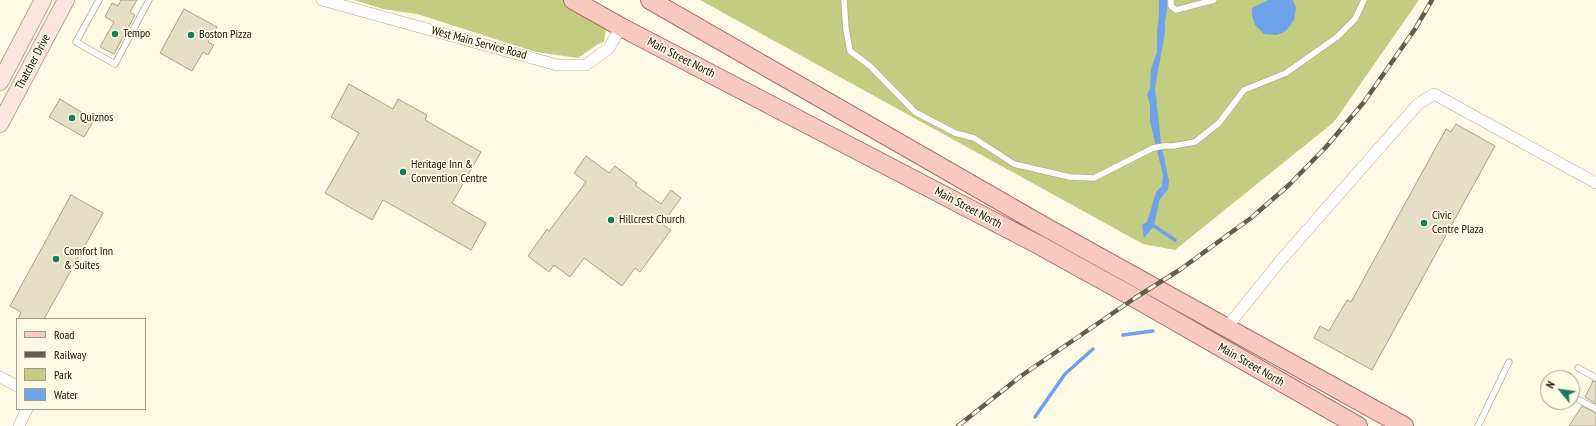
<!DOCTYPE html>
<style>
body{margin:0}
#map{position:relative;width:1596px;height:426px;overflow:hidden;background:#fef9e5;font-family:"PT Sans Narrow",sans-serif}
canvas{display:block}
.legend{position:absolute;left:16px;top:318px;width:130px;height:92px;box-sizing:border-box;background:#fef9e5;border:1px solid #a19d8d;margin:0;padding:5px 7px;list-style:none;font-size:12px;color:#15130a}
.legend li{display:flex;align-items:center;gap:8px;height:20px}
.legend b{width:20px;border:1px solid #a19d8d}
.north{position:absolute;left:1540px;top:370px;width:40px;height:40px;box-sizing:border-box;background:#fef9e5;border:1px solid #a19d8d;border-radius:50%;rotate:299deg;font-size:11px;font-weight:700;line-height:16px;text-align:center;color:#15130a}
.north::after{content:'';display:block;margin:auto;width:14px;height:18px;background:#147e58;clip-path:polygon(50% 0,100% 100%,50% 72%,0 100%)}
</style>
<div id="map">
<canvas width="1596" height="426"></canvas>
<ul class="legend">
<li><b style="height:5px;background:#f8cabf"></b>Road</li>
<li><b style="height:5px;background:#615e51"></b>Railway</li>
<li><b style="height:11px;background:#c2cd81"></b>Park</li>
<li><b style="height:11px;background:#6ca3ea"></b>Water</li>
</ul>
<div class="north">N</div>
</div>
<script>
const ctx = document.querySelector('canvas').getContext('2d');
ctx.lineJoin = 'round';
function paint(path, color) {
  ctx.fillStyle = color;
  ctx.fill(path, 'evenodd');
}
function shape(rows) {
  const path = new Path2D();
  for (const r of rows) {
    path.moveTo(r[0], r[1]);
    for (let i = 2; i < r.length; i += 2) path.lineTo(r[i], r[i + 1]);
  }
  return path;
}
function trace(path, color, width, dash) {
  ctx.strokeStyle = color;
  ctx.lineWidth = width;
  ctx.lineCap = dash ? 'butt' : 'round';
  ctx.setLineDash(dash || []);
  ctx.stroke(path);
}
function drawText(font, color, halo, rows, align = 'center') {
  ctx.font = font + ' "PT Sans Narrow",sans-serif';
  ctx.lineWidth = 3.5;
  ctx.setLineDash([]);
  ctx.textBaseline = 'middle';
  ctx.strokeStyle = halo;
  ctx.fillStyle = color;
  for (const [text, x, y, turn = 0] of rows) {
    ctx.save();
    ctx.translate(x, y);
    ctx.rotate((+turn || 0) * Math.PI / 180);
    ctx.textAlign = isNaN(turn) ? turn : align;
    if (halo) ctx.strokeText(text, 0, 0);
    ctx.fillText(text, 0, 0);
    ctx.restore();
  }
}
paint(shape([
 [354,0,563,0,599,20,606,28,604,42,598,44,578,58,536,52,417,14,383,9],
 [700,0,1419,0,1334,122,1175,250,1143,244]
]), '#c2cd81');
paint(shape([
 [1159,0,1167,0,1167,10,1165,22,1165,32,1155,88,1161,143,1169,181,1168,189,1160,199,1154,226,1144,238,1142,225,1147,222,1156,192,1162,186,1163,175,1150,122,1150,105,1147,95,1150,88,1151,69,1157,52,1157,32,1159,15],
 [1268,0,1293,0,1296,8,1294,20,1286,31,1277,35,1264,34,1255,25,1252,15,1252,8]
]), '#6ca3ea');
trace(shape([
 [1154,226,1175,240],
 [1123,335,1153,331],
 [1035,417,1065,374,1093,349]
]), '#6ca3ea', 3.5);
const building = shape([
 [121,0,137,0,130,12,135,15,114,54,100,47,114,22,105,17,112,3,118,6,121,0],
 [184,9,217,27,208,42,214,45,208,55,203,52,192,71,160,53,184,9],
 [349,84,393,109,398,99,427,115,425,120,481,152,452,203,486,223,471,250,383,200,372,220,325,193,359,133,331,117,349,84],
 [60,99,94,120,84,137,49,117,60,99],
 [1456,124,1495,146,1372,370,1314,338,1320,326,1329,331,1347,300,1351,302,1446,129,1451,132,1456,124],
 [586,156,609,173,615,166,637,183,635,185,661,204,671,190,681,198,662,224,671,230,640,272,635,268,622,286,584,258,570,277,554,265,549,272,528,256,547,229,549,231,586,182,574,173,586,156],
 [71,195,103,213,44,319,18,319,21,312,10,306,71,195],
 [1593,381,1596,382,1596,404,1585,397,1593,381],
 [1582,406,1596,413,1596,426,1569,426,1582,406]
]);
paint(building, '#e4dec5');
trace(building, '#a7a18a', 1);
const service = shape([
 [99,0,76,42,115,64,149,0],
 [844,0,846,29,850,51,870,66,915,112,955,133,974,138,1014,164,1070,177,1094,178,1153,148,1164,146,1173,146,1195,142,1219,123,1244,90,1286,73,1337,37,1355,19,1364,0],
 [1171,0,1171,6,1176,10,1214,0],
 [1578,368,1596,378],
 [1572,396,1596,409],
 [1478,426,1509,362]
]);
const minor = shape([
 [322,0,557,65,586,65,609,48,621,27],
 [1227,327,1281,260,1418,104,1434,94,1596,183],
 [0,377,17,386],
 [19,426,27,409]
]);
const secondary = shape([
 [0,82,43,0],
 [0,124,66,0]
]);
const primary = shape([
 [573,0,621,27,1039,245,1135,298,1358,426],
 [650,0,1047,228,1404,426]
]);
trace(service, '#b2ab94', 7);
trace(minor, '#b2ab94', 12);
trace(secondary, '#b2ab94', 18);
trace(primary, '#a67364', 20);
trace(service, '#fff', 5.5);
trace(minor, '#fff', 11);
trace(secondary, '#fce5df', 16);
trace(primary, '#f8cabf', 18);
const rail = shape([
 [958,426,1021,376,1135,298,1181,269,1251,218,1289,185,1326,147,1364,102,1415,29,1432,0]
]);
trace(rail, '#615e51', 4.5);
trace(rail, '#fef9e5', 3, [9]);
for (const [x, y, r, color] of [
 [115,34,4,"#147e58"],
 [191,35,4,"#147e58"],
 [72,118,4,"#147e58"],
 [403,172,4,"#147e58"],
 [611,220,4,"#147e58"],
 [1424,223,4,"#147e58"],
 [56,259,4,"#147e58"]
]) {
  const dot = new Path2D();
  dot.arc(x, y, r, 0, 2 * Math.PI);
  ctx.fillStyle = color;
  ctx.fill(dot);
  trace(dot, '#fef9e5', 1.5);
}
drawText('12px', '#15130a', '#fef9e5', [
 ["Tempo",123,34],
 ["Boston Pizza",199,35],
 ["Quiznos",80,118],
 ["Heritage Inn &",411,165],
 ["Convention Centre",411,179],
 ["Civic",1432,216],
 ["Centre Plaza",1432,230],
 ["Hillcrest Church",619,220],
 ["Comfort Inn",64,252],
 ["& Suites",64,266]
], 'left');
drawText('12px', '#15130a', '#fef9e5', [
 ["West Main Service Road",479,43,15],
 ["Main Street North",681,58,27],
 ["Thatcher Drive",33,62,-62],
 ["Main Street North",968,208,28],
 ["Main Street North",1251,365,30]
]);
</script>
